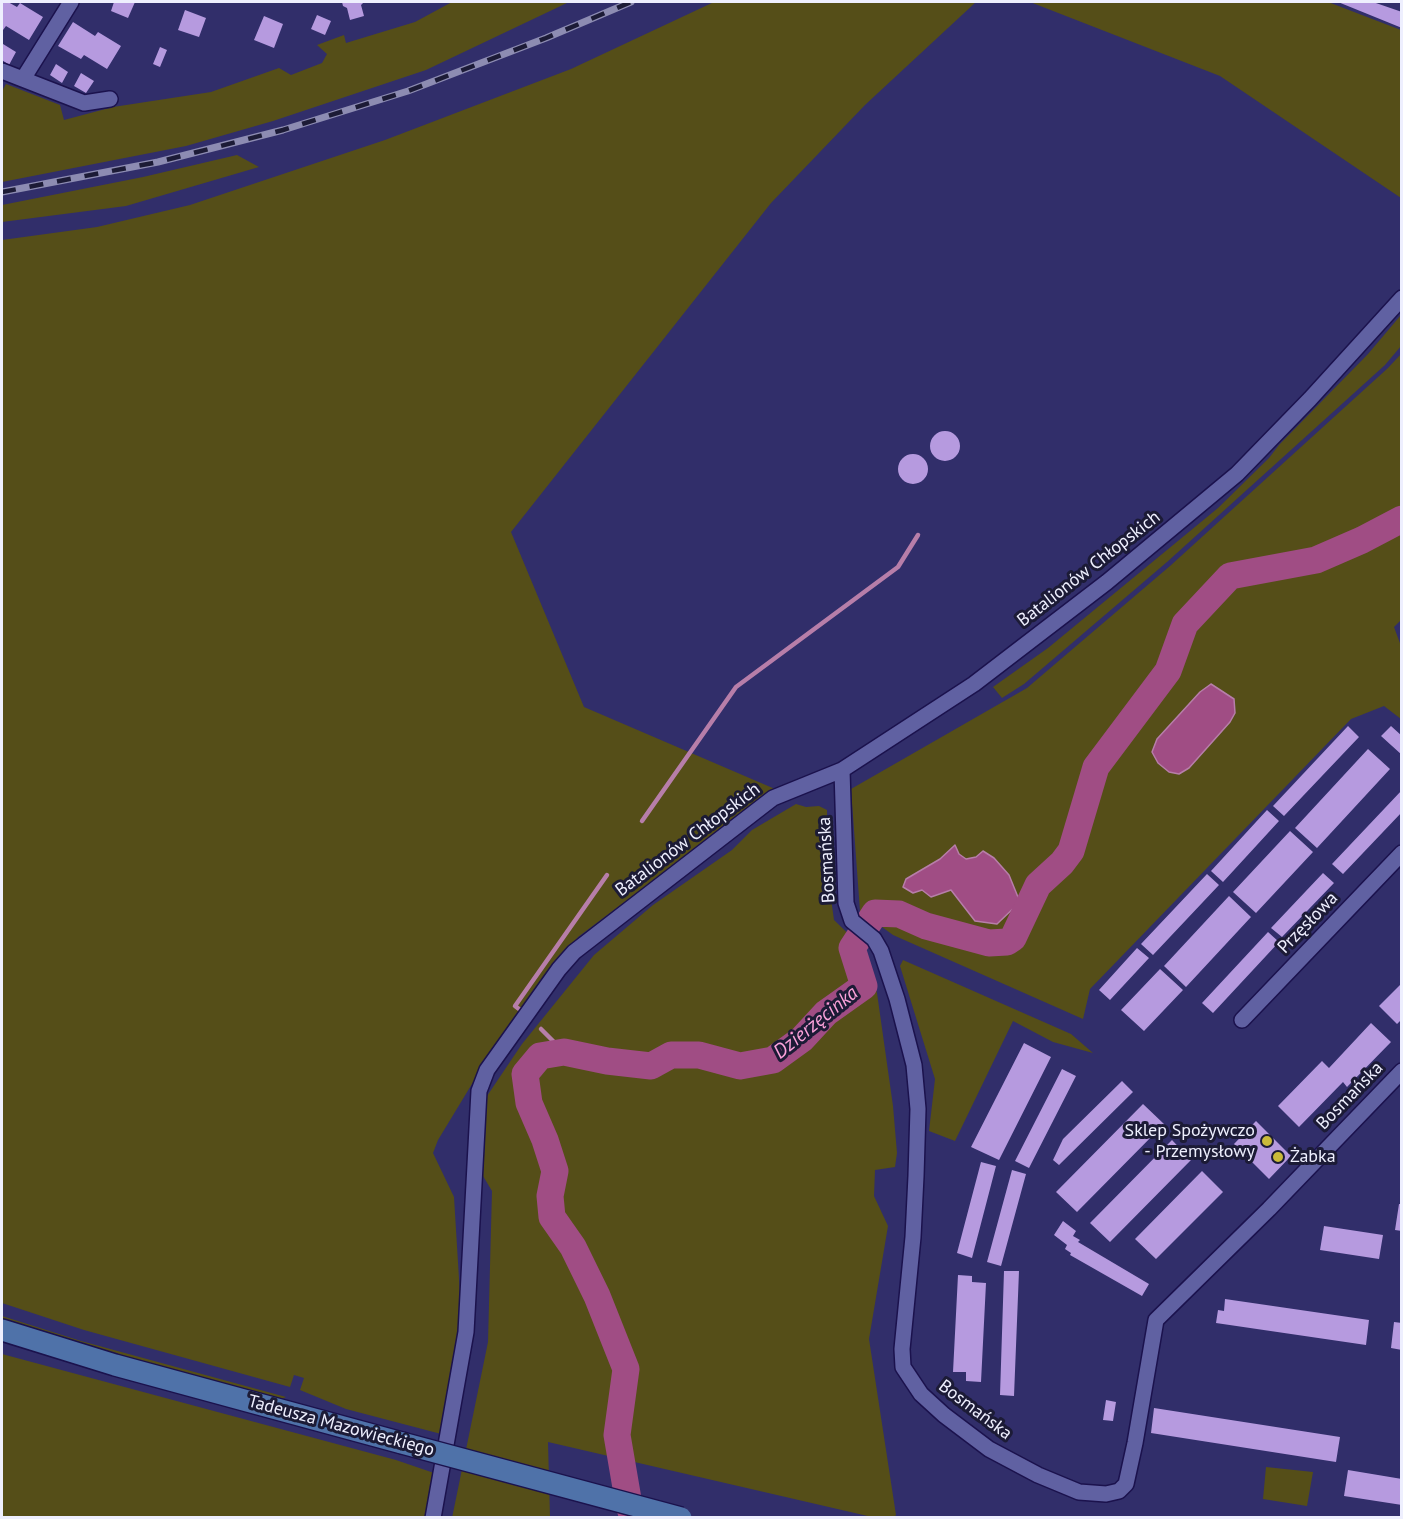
<!DOCTYPE html>
<meta charset="utf-8">
<style>
body{margin:0}
#map{position:relative;width:1403px;height:1519px;overflow:hidden;background:#312e6a;font-family:"PT Sans",sans-serif}
canvas{display:block}
.frame{position:absolute;inset:0;border:3px solid #eeeffe;pointer-events:none}
</style>
<div id="map">
<canvas width="1403" height="1519"></canvas>
<div class="frame"></div>
</div>
<script>
const ctx = document.querySelector('canvas').getContext('2d');
ctx.lineJoin = 'round';
function paint(path, color) {
  ctx.fillStyle = color;
  ctx.fill(path, 'evenodd');
}
function shape(rows) {
  const path = new Path2D();
  for (const r of rows) {
    if (r.length === 3) {
      path.moveTo(r[0] + r[2], r[1]);
      path.arc(r[0], r[1], r[2], 0, 2 * Math.PI);
      continue;
    }
    path.moveTo(r[0], r[1]);
    for (let i = 2; i < r.length; i += 2) path.lineTo(r[i], r[i + 1]);
  }
  return path;
}
function trace(path, color, width, dash) {
  ctx.strokeStyle = color;
  ctx.lineWidth = width;
  ctx.lineCap = dash ? 'butt' : 'round';
  ctx.setLineDash(dash || []);
  ctx.stroke(path);
}
function drawText(font, color, halo, rows, align = 'center') {
  ctx.font = font + ' "PT Sans",sans-serif';
  ctx.lineWidth = 6;
  ctx.setLineDash([]);
  ctx.textBaseline = 'middle';
  ctx.strokeStyle = halo;
  ctx.fillStyle = color;
  for (const [text, x, y, turn = 0] of rows) {
    ctx.save();
    ctx.translate(x, y);
    ctx.rotate((+turn || 0) * Math.PI / 180);
    ctx.textAlign = isNaN(turn) ? turn : align;
    if (halo) ctx.strokeText(text, 0, 0);
    ctx.fillText(text, 0, 0);
    ctx.restore();
  }
}
paint(shape([
 [452,2,569,2,426,70,273,121,186,146,2,182,2,91,6,84,60,105,64,120,113,107,211,92,279,68,291,75,322,63,327,54,317,45,344,35,346,43,415,22],
 [714,2,783,2,786,3,788,2,976,2,865,105,771,203,511,532,584,707,775,789,578,937,501,1036,438,1140,433,1153,454,1197,463,1344,445,1435,346,1409,300,1390,304,1378,294,1375,290,1387,84,1330,2,1303,2,240,97,227,190,205,385,140,571,69],
 [1030,2,1328,2,1401,30,1401,198,1220,76],
 [237,155,259,167,126,206,2,222,2,205,143,177],
 [1401,315,1401,346,1385,365,1167,562,1024,684,1002,698,993,687,1048,648,1218,508,1269,458,1279,445,1368,354],
 [1401,354,1402,619,1394,627,1401,646,1401,719,1384,706,1351,719,1090,989,1083,1019,893,935,860,911,851,789,1027,688,1170,566,1388,368],
 [796,804,806,807,819,806,827,810,828,877,834,920,863,948,877,993,893,1106,897,1153,895,1167,875,1170,874,1196,888,1226,869,1339,896,1515,894,1517,872,1517,548,1442,550,1517,452,1518,488,1342,492,1191,483,1176,487,1096,522,1044,594,955,653,905,732,850,752,830],
 [903,960,1071,1034,1093,1053,1053,1042,1013,1021,955,1141,929,1131,935,1079,900,966],
 [2,1316,81,1341,286,1397,277,1401,2,1323],
 [2,1354,396,1460,434,1473,426,1517,2,1517],
 [1266,1467,1313,1472,1307,1506,1263,1499]
]), '#554e18');
const water = shape([
 [1211,684,1234,699,1235,713,1230,722,1189,768,1179,774,1169,772,1158,763,1152,752,1157,739,1200,692,1211,684],
 [955,845,959,854,966,859,976,857,983,851,994,858,1009,875,1020,902,997,924,975,921,951,890,931,897,922,890,913,893,903,887,906,879,940,859,955,845]
]);
paint(water, '#a04d84');
trace(water, '#b77ea9', 1.5);
trace(shape([
 [642,821,736,687,898,567,918,535],
 [523,1012,515,1006,607,875],
 [541,1029,564,1052]
]), '#b77ea9', 4.5);
trace(shape([
 [633,1518,629,1505,617,1435,626,1369,597,1296,573,1247,552,1217,550,1196,555,1171,545,1140,529,1103,525,1074,540,1056,564,1052,607,1061,651,1066,671,1055,699,1055,740,1066,773,1060,802,1039,826,1013,864,986,852,948,875,913,899,914,926,926,989,943,1007,942,1013,938,1038,885,1062,863,1071,851,1096,767,1168,671,1185,624,1230,576,1316,560,1362,540,1402,519]
]), '#a04d84', 27);
paint(shape([
 [2,2,8,2,17,7,20,3,43,17,29,40,6,26,3,30,2,29],
 [114,2,135,2,128,18,111,11],
 [342,2,364,2,361,5,364,16,350,20,347,8,343,6],
 [1338,2,1373,2,1402,12,1402,28],
 [185,10,206,18,199,37,178,30],
 [317,15,331,21,325,35,311,29],
 [264,16,283,24,274,48,254,40],
 [73,22,95,36,98,32,121,46,107,69,84,55,81,59,58,46],
 [3,44,16,52,9,65,2,60],
 [160,47,167,50,160,67,153,64],
 [56,64,68,72,62,83,50,75],
 [81,73,94,81,86,93,74,86],
 [945,446,15],
 [913,469,15],
 [1348,726,1359,737,1284,816,1273,806],
 [1391,726,1402,736,1402,755,1381,736],
 [1368,749,1390,769,1317,848,1295,828],
 [1402,790,1402,812,1343,874,1332,864],
 [1267,810,1279,821,1223,882,1211,871],
 [1290,831,1313,852,1256,913,1233,892],
 [1323,873,1334,883,1282,937,1271,928],
 [1207,874,1219,885,1153,955,1141,944],
 [1229,896,1251,917,1186,987,1164,966],
 [1268,932,1279,942,1213,1013,1202,1003],
 [1137,948,1149,958,1110,1000,1099,990],
 [1160,969,1183,990,1144,1031,1121,1010],
 [1402,983,1402,1019,1397,1024,1379,1006],
 [1371,1023,1391,1042,1347,1087,1343,1082,1299,1127,1278,1106,1322,1061,1329,1068],
 [1024,1043,1051,1057,999,1160,971,1147],
 [1062,1069,1076,1076,1029,1168,1015,1161],
 [1122,1081,1133,1092,1059,1165,1053,1160,1063,1139],
 [1143,1104,1164,1124,1077,1212,1056,1192],
 [1256,1121,1291,1156,1269,1179,1234,1144],
 [1172,1140,1191,1160,1110,1242,1090,1223],
 [981,1162,996,1166,972,1258,957,1253],
 [1012,1170,1026,1174,1001,1266,987,1262],
 [1202,1171,1223,1192,1156,1259,1135,1239],
 [1399,1204,1402,1204,1402,1231,1395,1230],
 [1063,1221,1076,1231,1073,1236,1080,1240,1078,1242,1149,1284,1142,1296,1070,1255,1071,1253,1065,1249,1067,1245,1054,1235],
 [1324,1226,1383,1235,1379,1259,1320,1250],
 [1004,1271,1019,1271,1014,1396,1000,1395],
 [958,1275,972,1276,972,1282,986,1283,981,1382,966,1381,966,1372,953,1372],
 [1225,1299,1369,1320,1366,1345,1216,1323,1218,1310,1224,1311],
 [1394,1322,1402,1323,1402,1350,1391,1348],
 [1106,1400,1116,1402,1113,1421,1103,1420],
 [1154,1408,1340,1437,1336,1462,1151,1433],
 [1348,1470,1402,1479,1402,1505,1344,1496]
]), '#b69adf');
const minor = shape([
 [2,71,84,103,110,99],
 [23,79,71,2],
 [842,770,846,903,852,921,874,939,881,951,897,999,914,1065,918,1109,916,1176,913,1237,902,1349,903,1367,921,1394,944,1415,989,1449,1038,1475,1079,1492,1106,1494,1119,1491,1126,1484,1135,1443,1156,1320,1269,1209,1402,1071],
 [1242,1020,1402,853],
 [433,1518,466,1332,479,1091,487,1070,559,969,574,952,773,798,842,770,974,684,1107,582,1237,474,1310,399,1402,298]
]);
const secondary = shape([
 [2,1330,115,1365,402,1443]
]);
trace(minor, '#1b124d', 18);
trace(secondary, '#1b124d', 24);
trace(minor, '#6061a2', 15);
trace(secondary, '#4f72a9', 21);
const rail = shape([
 [2,192,158,162,283,130,408,91,546,38,631,2]
]);
trace(rail, '#8d8cb2', 7);
trace(rail, '#1c1b36', 4.5, [14]);
const secondaryBridge = shape([
 [402,1443,681,1518]
]);
trace(secondaryBridge, '#1b124d', 24, []);
trace(secondaryBridge, '#4f72a9', 21);
for (const [x, y, r, color] of [
 [1267,1141,6,"#caba3a"],
 [1278,1157,6,"#caba3a"]
]) {
  const dot = new Path2D();
  dot.arc(x, y, r, 0, 2 * Math.PI);
  ctx.fillStyle = color;
  ctx.fill(dot);
  trace(dot, '#1c1b36', 2);
}
drawText('18px', '#eeeffe', '#1c1b36', [
 ["Batalionów Chłopskich",1089,569,-38],
 ["Batalionów Chłopskich",688,840,-37],
 ["Bosmańska",827,860,-93],
 ["Przęsłowa",1308,923,-46],
 ["Bosmańska",1350,1096,-46],
 ["Bosmańska",975,1410,37],
 ["Tadeusza Mazowieckiego",341,1426,15]
]);
drawText('18px', '#eeeffe', '#1c1b36', [
 ["Sklep Spożywczo",1255,1131],
 ["- Przemysłowy",1255,1152],
 ["Żabka",1290,1157,"left"]
], 'right');
drawText('italic 20px', '#fca2da', '#1c1b36', [
 ["Dzierżęcinka",816,1023,-39]
]);
</script>
